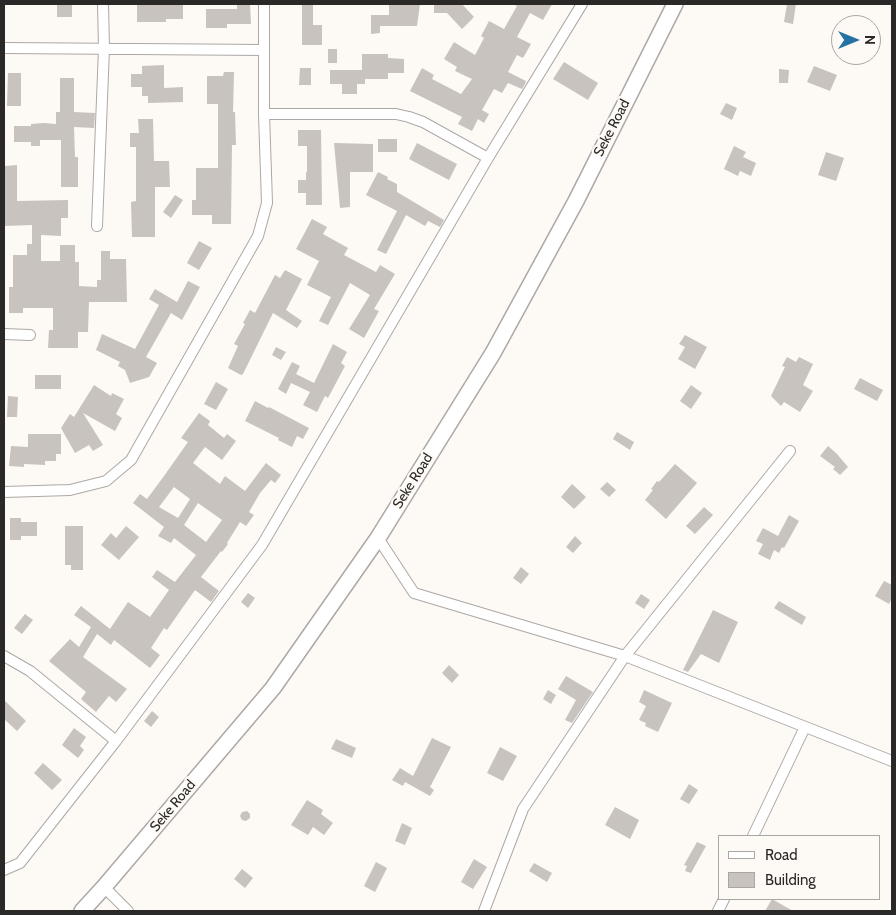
<!DOCTYPE html>
<style>
body{margin:0}
#map{position:relative;width:896px;height:915px;overflow:hidden;background:#fdf9f5;font-family:Cabin,sans-serif}
canvas{display:block}
.frame{position:absolute;inset:0;border:5px solid #2a2927;pointer-events:none}
.legend{position:absolute;left:718px;top:835px;width:162px;height:65px;box-sizing:border-box;background:#fdf9f5;border:1px solid #a9a6a3;margin:0;padding:6px 9px;list-style:none;font-size:15px;color:#2a2927}
.legend li{display:flex;align-items:center;gap:10px;height:25px}
.legend b{width:25px;border:1px solid #a9a6a3}
.north{position:absolute;left:831px;top:15px;width:50px;height:50px;box-sizing:border-box;background:#fdf9f5;border:1px solid #a9a6a3;border-radius:50%;rotate:90deg;font-size:14px;font-weight:700;line-height:20px;text-align:center;color:#2a2927}
.north::after{content:'';display:block;margin:auto;width:18px;height:22px;background:#2572a5;clip-path:polygon(50% 0,100% 100%,50% 72%,0 100%)}
</style>
<div id="map">
<canvas width="896" height="915"></canvas>
<div class="frame"></div>
<ul class="legend">
<li><b style="height:6px;background:#fff"></b>Road</li>
<li><b style="height:14px;background:#c8c3bf"></b>Building</li>
</ul>
<div class="north">N</div>
</div>
<script>
const ctx = document.querySelector('canvas').getContext('2d');
ctx.lineJoin = 'round';
function paint(path, color) {
  ctx.fillStyle = color;
  ctx.fill(path, 'evenodd');
}
function shape(rows) {
  const path = new Path2D();
  for (const r of rows) {
    path.moveTo(r[0], r[1]);
    for (let i = 2; i < r.length; i += 2) path.lineTo(r[i], r[i + 1]);
  }
  return path;
}
function trace(path, color, width, dash) {
  ctx.strokeStyle = color;
  ctx.lineWidth = width;
  ctx.lineCap = dash ? 'butt' : 'round';
  ctx.setLineDash(dash || []);
  ctx.stroke(path);
}
function drawText(font, color, halo, rows, align = 'center') {
  ctx.font = font + ' Cabin,sans-serif';
  ctx.lineWidth = 4.5;
  ctx.setLineDash([]);
  ctx.textBaseline = 'middle';
  ctx.strokeStyle = halo;
  ctx.fillStyle = color;
  for (const [text, x, y, turn = 0] of rows) {
    ctx.save();
    ctx.translate(x, y);
    ctx.rotate((+turn || 0) * Math.PI / 180);
    ctx.textAlign = isNaN(turn) ? turn : align;
    if (halo) ctx.strokeText(text, 0, 0);
    ctx.fillText(text, 0, 0);
    ctx.restore();
  }
}
paint(shape([
 [57,4,72,4,72,17,57,17],
 [137,4,183,4,183,19,166,19,166,22,137,22],
 [237,4,250,4,251,24,227,24,227,28,206,28,206,9,237,9],
 [302,4,313,4,313,25,322,25,322,45,302,45],
 [389,4,420,4,417,26,380,26,380,33,371,34,371,15,389,15],
 [434,4,462,4,474,17,462,29,447,13,434,13],
 [513,4,552,4,543,20,530,13,517,37,531,44,523,58,517,55,508,72,526,81,525,84,522,89,508,83,502,93,494,89,482,110,489,114,484,123,478,119,472,131,458,124,462,117,410,91,422,68,434,75,432,79,461,94,472,79,455,71,457,67,444,59,454,42,475,55,484,38,481,36,489,21,504,29,517,6],
 [787,4,796,4,793,24,784,22],
 [328,49,337,49,337,63,328,63],
 [362,54,388,54,388,58,404,59,404,73,388,73,388,79,365,79,365,84,357,84,357,94,342,94,342,84,330,84,330,70,362,70],
 [564,62,598,83,588,100,553,79],
 [164,65,164,88,183,87,183,102,148,103,148,96,142,96,142,87,131,87,131,74,142,74,142,66],
 [814,66,837,75,830,91,807,82],
 [300,68,311,68,311,85,299,85],
 [779,69,789,70,788,83,779,83],
 [224,72,234,72,233,112,235,112,236,145,232,145,231,224,212,224,212,215,192,215,192,200,196,200,196,168,218,168,218,104,207,104,207,76,223,76],
 [8,73,21,73,21,106,7,106],
 [60,78,74,78,74,112,95,113,94,128,74,127,75,157,78,157,78,187,61,187,61,140,40,140,40,146,31,146,31,142,14,142,14,126,31,126,31,124,44,123,56,124,56,112,60,112],
 [726,103,737,108,732,120,720,114],
 [138,119,153,119,154,161,169,161,170,187,155,187,155,237,132,237,131,202,136,201,136,147,130,147,130,133,139,133],
 [298,130,321,130,322,205,306,205,306,193,298,193,298,180,306,180,306,172,307,172,307,146,298,146],
 [378,139,397,139,397,152,378,152],
 [334,143,373,144,373,172,350,172,350,207,340,208],
 [417,143,457,164,449,180,409,159],
 [734,146,746,152,743,157,756,163,751,176,740,171,738,176,724,169],
 [826,152,844,158,836,181,818,175],
 [17,165,17,201,68,200,68,218,61,218,61,236,41,235,41,261,60,261,60,245,75,245,75,262,79,262,79,286,97,287,97,280,101,280,101,251,110,251,110,259,126,259,127,302,89,302,88,332,78,332,78,348,48,348,49,330,53,330,53,308,23,308,23,313,9,313,9,287,13,287,13,255,27,255,27,244,32,244,32,225,4,226,5,166],
 [378,172,388,177,387,179,397,184,397,192,444,220,440,227,428,221,425,226,406,215,386,254,377,250,397,211,366,195],
 [175,195,183,200,171,218,163,212],
 [312,219,327,227,323,234,348,248,344,255,376,272,380,265,395,274,374,309,379,311,364,338,349,329,370,295,350,283,328,325,319,321,331,297,307,285,319,261,296,249],
 [199,241,212,248,199,270,187,263],
 [285,270,302,279,286,310,302,321,297,328,273,313,243,374,241,375,228,368,238,346,234,344,245,324,243,323,250,310,255,313,275,275,280,278],
 [188,281,200,287,182,320,171,313,146,357,157,363,149,377,130,383,125,370,118,366,120,362,96,350,102,334,135,349,159,305,149,299,155,289,177,302],
 [685,335,707,347,695,369,678,359,685,347,679,344],
 [333,344,347,352,341,363,345,366,328,398,325,396,317,412,303,405,310,392,291,383,286,394,278,389,292,362,300,366,296,374,314,383],
 [276,347,286,352,281,360,272,355],
 [787,357,796,362,799,357,813,364,803,385,813,391,800,412,784,402,781,406,771,396,785,367,782,366],
 [35,375,61,375,61,389,35,389],
 [860,378,883,390,877,401,854,389],
 [216,382,228,389,216,410,204,404],
 [94,385,111,396,112,393,124,399,116,414,122,418,115,431,83,413,103,445,93,451,89,445,75,453,61,428,70,414,74,417],
 [691,385,702,393,691,409,680,401],
 [8,396,18,397,17,417,7,417],
 [255,401,268,408,269,407,309,428,303,439,297,436,292,447,278,440,279,438,245,421],
 [199,413,210,421,208,425,224,438,227,434,236,441,222,460,205,447,193,463,220,484,225,476,245,491,266,463,281,475,275,483,271,480,260,493,249,512,254,515,246,526,240,522,227,543,228,544,222,552,221,551,201,577,219,591,211,602,195,590,167,630,164,628,151,648,160,655,150,668,114,640,111,645,97,634,83,657,127,689,116,702,109,696,96,712,81,699,86,692,49,661,70,639,79,647,91,627,74,615,81,606,110,629,128,602,150,617,169,590,152,577,157,570,175,582,196,555,174,538,171,543,158,536,164,527,133,503,140,494,147,499,164,476,188,442,181,438],
 [174,487,190,499,178,518,159,507],
 [198,503,222,520,206,542,184,525],
 [617,432,634,442,630,450,613,439],
 [28,434,61,434,61,454,56,454,56,461,45,461,45,465,24,464,24,467,9,466,11,446,28,447],
 [828,446,837,454,848,467,840,475,833,469,835,467,820,456],
 [675,464,697,483,666,519,645,500,653,490,651,489,657,481,659,482],
 [607,482,616,490,609,497,600,489],
 [572,484,586,497,574,509,561,497],
 [704,507,713,515,695,534,686,526],
 [789,515,799,521,784,548,782,547,779,553,774,550,770,560,758,554,763,544,756,541,763,528,778,536],
 [10,518,21,518,21,522,37,522,37,536,21,536,21,540,10,540],
 [65,526,83,526,83,570,71,570,71,565,65,565],
 [126,526,139,537,119,560,101,545,111,533,116,538],
 [575,536,582,543,573,553,566,547],
 [521,567,529,574,521,584,513,578],
 [884,581,892,585,892,598,889,604,875,596],
 [248,593,255,598,248,608,241,602],
 [641,594,650,600,644,609,635,603],
 [779,601,806,617,802,625,774,608],
 [713,610,738,622,719,663,701,654,688,672,683,670],
 [25,614,33,620,22,634,14,628],
 [449,665,459,675,452,683,442,673],
 [566,676,593,692,572,723,565,720,576,700,558,689],
 [548,690,556,695,551,704,543,699],
 [644,690,672,703,658,732,645,726,646,723,639,720,646,706,639,702],
 [4,700,26,721,17,731,4,719],
 [152,711,159,717,151,727,144,721],
 [74,728,86,737,80,746,84,750,78,758,62,745],
 [432,738,451,747,430,787,434,790,430,796,405,782,403,786,392,780,400,768,413,776],
 [336,739,356,748,352,758,331,749],
 [500,747,517,756,503,781,487,773],
 [43,763,62,780,52,790,34,773],
 [689,784,698,790,689,804,680,799],
 [307,800,323,810,321,814,333,823,324,835,313,827,308,835,291,825],
 [615,807,639,820,630,839,605,825],
 [247,811,250,814,250,818,246,821,242,820,240,816,242,812],
 [402,823,412,828,405,845,395,841],
 [697,842,706,846,691,873,685,871,687,866,684,865],
 [474,859,487,867,473,889,461,882],
 [376,862,387,868,375,892,364,886],
 [534,863,552,873,547,882,529,871],
 [242,869,253,878,245,888,234,879],
 [772,899,793,911,765,911]
]), '#c8c3bf');
const minor = shape([
 [4,48,264,50],
 [264,114,396,114,409,117,423,122,488,158],
 [97,226,104,48,103,4],
 [4,334,30,335],
 [4,492,70,490,106,481,131,460,258,236,267,203,264,114,264,4],
 [378,538,414,593,625,656,892,761],
 [4,656,30,671,116,741],
 [753,836,805,727],
 [4,870,20,863,116,741,262,545,488,158,582,4],
 [104,887,128,911],
 [484,911,523,809,625,656,790,451],
 [718,911,724,899]
]);
const primary = shape([
 [82,911,104,887,273,688,378,538,493,353,576,201,675,4]
]);
trace(minor, '#ada8a5', 12);
trace(primary, '#ada8a5', 18);
trace(minor, '#fff', 10);
trace(primary, '#fff', 15);
drawText('14px', '#2a2927', '#fdf9f5', [
 ["Seke Road",612,128,-63],
 ["Seke Road",413,481,-58],
 ["Seke Road",173,806,-50]
]);
</script>
